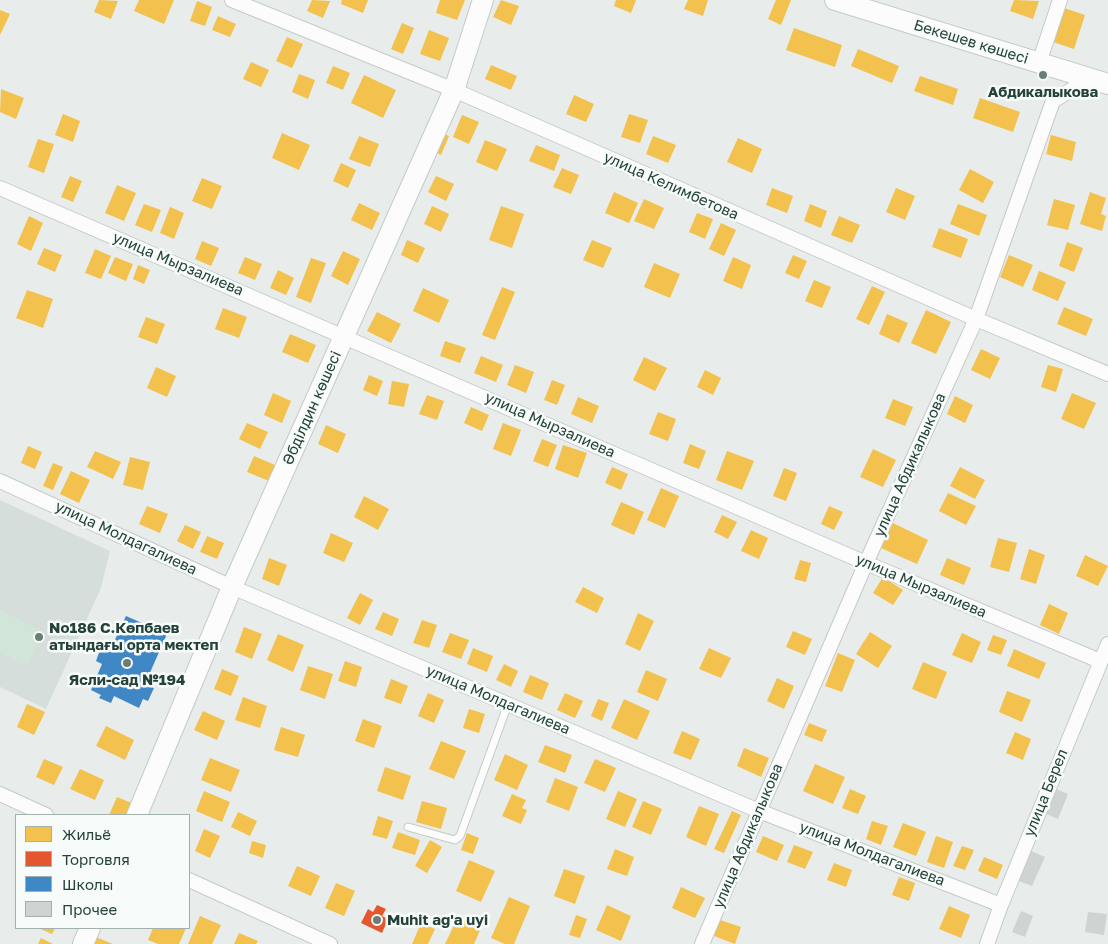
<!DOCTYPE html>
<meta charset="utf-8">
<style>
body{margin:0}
#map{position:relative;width:1108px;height:944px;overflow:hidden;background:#e8edeb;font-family:"Golos Text",sans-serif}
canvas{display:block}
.legend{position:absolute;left:15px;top:814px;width:175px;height:115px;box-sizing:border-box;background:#f7fbf9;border:1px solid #a3b1ad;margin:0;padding:6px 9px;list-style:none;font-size:15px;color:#24423a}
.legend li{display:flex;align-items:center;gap:10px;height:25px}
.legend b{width:25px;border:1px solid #a3b1ad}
</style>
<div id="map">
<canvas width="1108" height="944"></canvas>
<ul class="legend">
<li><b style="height:14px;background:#f2c14e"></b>Жильё</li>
<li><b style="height:14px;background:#e4572e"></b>Торговля</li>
<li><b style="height:14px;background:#3f88c5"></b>Школы</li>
<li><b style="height:14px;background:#cfd4d2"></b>Прочее</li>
</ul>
</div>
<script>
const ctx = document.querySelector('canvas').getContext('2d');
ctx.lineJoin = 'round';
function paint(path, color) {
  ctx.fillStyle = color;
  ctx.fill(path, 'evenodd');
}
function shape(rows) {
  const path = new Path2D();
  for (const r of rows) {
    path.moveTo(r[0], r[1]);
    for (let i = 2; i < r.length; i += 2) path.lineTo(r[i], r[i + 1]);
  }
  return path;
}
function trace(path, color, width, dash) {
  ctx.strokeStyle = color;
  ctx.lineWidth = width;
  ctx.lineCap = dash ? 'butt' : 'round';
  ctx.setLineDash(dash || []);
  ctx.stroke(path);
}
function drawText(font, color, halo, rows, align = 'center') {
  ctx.font = font + ' "Golos Text",sans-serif';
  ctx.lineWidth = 5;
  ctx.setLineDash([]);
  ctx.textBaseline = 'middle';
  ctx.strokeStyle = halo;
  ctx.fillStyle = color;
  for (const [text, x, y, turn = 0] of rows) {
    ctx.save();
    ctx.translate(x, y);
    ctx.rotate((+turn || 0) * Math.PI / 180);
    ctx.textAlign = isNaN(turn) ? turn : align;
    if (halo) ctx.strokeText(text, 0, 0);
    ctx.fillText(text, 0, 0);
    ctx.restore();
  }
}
paint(shape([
 [0,500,110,551,101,588,46,709,0,687]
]), '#d6dedb');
paint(shape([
 [0,610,43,631,27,665,0,652]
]), '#d1e6d8');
paint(shape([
 [99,0,118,1,111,19,94,12],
 [139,0,174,0,164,24,134,11],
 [312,0,330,1,323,18,307,11],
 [342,0,368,0,363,13,341,4],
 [440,0,465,0,457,20,436,13],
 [501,0,519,6,511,25,493,17],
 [616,0,636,0,631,13,614,6],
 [688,0,708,0,703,16,684,9],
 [776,0,791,0,781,25,768,19],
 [1014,0,1039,1,1033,19,1010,11],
 [197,1,212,7,205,26,190,21],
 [1064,8,1085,15,1074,49,1053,42],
 [0,10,10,14,0,35],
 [218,16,236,24,230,37,212,30],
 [402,23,414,28,403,54,391,49],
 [794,28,842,45,835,67,786,50],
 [429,30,449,38,440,61,420,54],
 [287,37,303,44,292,68,276,61],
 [858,49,899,66,892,83,851,66],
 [251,62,269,70,261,87,243,79],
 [491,65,517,76,511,90,485,79],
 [333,66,350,73,343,90,326,83],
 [299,74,315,80,308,99,292,92],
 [364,75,396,90,383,118,351,103],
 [920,76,958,89,953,105,914,91],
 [1,89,24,98,16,119,0,112],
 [574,95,594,104,586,122,566,114],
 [980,98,1020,112,1013,132,973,118],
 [63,114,80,121,73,142,55,135],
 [629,114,648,120,640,143,621,137],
 [462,115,479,122,469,144,453,137],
 [440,132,449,136,441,155,432,151],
 [282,133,310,145,299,170,272,158],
 [1051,135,1076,142,1072,161,1046,154],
 [359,136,379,144,370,167,349,159],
 [653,136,676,145,668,163,646,154],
 [738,138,762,149,752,173,727,162],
 [38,139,54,144,44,173,28,167],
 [485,140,507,149,497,171,476,162],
 [536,145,560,155,554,171,529,161],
 [341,163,356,170,348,188,333,181],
 [562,168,579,175,571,194,553,187],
 [970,169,994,182,983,203,959,190],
 [70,176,82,181,73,202,61,197],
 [436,176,454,184,446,201,428,192],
 [202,178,222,186,212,209,192,201],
 [117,185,136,193,124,221,105,213],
 [772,188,793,196,787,213,766,205],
 [896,188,915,196,905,220,886,212],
 [614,192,638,203,629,223,605,213],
 [1090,192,1106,198,1101,214,1106,216,1102,231,1080,224],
 [644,199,664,208,654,229,634,221],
 [1054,199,1075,205,1068,230,1047,225],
 [359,203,380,213,372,230,351,220],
 [144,204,161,210,152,232,135,225],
 [810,204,827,211,821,228,804,221],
 [958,204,987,215,979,236,950,224],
 [432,206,449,214,441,232,424,224],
 [501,206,524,214,512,248,489,240],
 [170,207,184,213,174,239,160,233],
 [697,213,713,219,705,239,689,232],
 [29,216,43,223,31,251,17,244],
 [839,216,860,225,852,243,831,235],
 [721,223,736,230,724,256,709,249],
 [939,228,968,239,961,258,932,247],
 [407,240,425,248,418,263,401,255],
 [592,240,612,248,603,268,583,260],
 [202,241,219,248,211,266,195,259],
 [1067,242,1083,248,1074,272,1059,266],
 [44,248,62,255,55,272,37,264],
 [95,249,111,256,101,279,85,273],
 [343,251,360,259,348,285,331,276],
 [793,255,807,261,799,279,785,273],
 [1009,255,1033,265,1023,287,1000,277],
 [115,257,133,264,126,281,108,273],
 [245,257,262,264,255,280,238,273],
 [733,257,751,265,742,289,723,281],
 [311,258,326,263,311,303,296,297],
 [654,263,680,274,670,298,644,287],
 [138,265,150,270,144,284,133,279],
 [278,270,294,278,286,295,270,288],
 [1039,271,1066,282,1058,301,1032,290],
 [814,280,831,287,822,308,805,301],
 [872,286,885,292,869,325,856,319],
 [502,287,515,292,495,340,482,335],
 [423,288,449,300,439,323,413,311],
 [27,290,53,299,43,328,16,318],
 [1064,307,1093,319,1086,336,1057,324],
 [223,308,247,317,239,338,215,329],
 [926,310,951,322,936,354,911,343],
 [377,312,401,324,391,343,367,331],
 [887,314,908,323,899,343,879,334],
 [146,317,165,324,157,344,138,337],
 [290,334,316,345,308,363,282,352],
 [445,341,466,348,460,363,440,356],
 [981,349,1000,358,990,379,971,370],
 [481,356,503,365,496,382,474,373],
 [644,357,667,368,655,391,633,380],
 [515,365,534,372,526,393,507,385],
 [1048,365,1063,369,1056,392,1041,387],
 [156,367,176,376,167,397,147,388],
 [705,370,721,378,713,395,697,387],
 [369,375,383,381,377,396,363,390],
 [552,380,565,385,557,405,544,400],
 [392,381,409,384,404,407,388,404],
 [273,393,291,401,282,423,264,415],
 [1072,393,1096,403,1084,429,1061,419],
 [427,395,444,401,437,420,419,414],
 [955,396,973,405,965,423,947,414],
 [578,397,599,406,592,423,571,414],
 [893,399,913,407,905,426,885,418],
 [471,407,489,415,482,431,464,423],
 [658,412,676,419,668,441,649,434],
 [247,423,268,432,260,449,239,439],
 [503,423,521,430,511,456,493,449],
 [326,425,346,434,338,453,318,444],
 [542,439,557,445,548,467,533,461],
 [690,444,706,451,699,469,683,463],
 [563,445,587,453,578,478,555,469],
 [28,446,42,452,35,469,21,463],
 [873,449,896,460,883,487,860,477],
 [95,451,121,462,113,479,87,467],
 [727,451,754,461,742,490,716,480],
 [254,456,275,465,269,481,247,472],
 [130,457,150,462,143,490,123,485],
 [53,463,63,467,53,490,43,486],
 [612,467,628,474,621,490,605,483],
 [960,467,985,480,975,499,950,486],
 [784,468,797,473,786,501,773,496],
 [71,471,90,480,79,503,60,494],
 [661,488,679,496,665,528,647,520],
 [948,493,976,506,966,525,939,511],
 [364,496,389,509,378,530,354,517],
 [621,502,644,512,634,535,611,525],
 [147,506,168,514,160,533,139,524],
 [829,506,843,512,834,530,821,524],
 [722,515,737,522,728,539,714,532],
 [893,523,928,540,917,564,881,548],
 [185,525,201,532,193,549,177,541],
 [751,530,768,538,759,559,741,551],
 [331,533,353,543,344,562,323,553],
 [207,536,224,543,217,559,200,552],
 [998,538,1017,543,1009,572,990,567],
 [1029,549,1045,555,1036,584,1020,579],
 [1085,555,1108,566,1098,586,1076,576],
 [269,558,287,565,279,586,262,579],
 [947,558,971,568,964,585,940,575],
 [800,560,811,563,806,582,794,579],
 [883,577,903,590,893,605,873,593],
 [583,587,604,598,597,613,575,602],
 [360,593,373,600,360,625,347,618],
 [1049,604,1068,613,1059,634,1040,625],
 [383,612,399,619,392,636,375,629],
 [638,613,654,621,640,651,625,644],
 [422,620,437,625,429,648,413,643],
 [244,627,262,634,252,659,235,652],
 [793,631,812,639,805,655,786,647],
 [870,632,892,646,878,668,856,654],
 [450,633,469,640,461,659,442,652],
 [962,633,981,642,972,663,952,655],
 [278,634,304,645,293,672,267,660],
 [993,635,1007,640,1001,655,987,650],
 [473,648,493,656,487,672,467,664],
 [709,648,731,658,721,678,699,669],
 [1014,649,1046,663,1039,679,1007,666],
 [838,653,855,660,842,692,825,686],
 [345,661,362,667,356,687,338,681],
 [923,662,947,672,936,699,912,689],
 [504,664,518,671,511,687,496,680],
 [308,666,333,674,325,699,300,690],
 [222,669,239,676,231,696,214,689],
 [646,670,667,679,658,701,637,692],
 [530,675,549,683,542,700,523,692],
 [777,678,794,686,784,709,767,701],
 [391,679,408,686,401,704,384,698],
 [1007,691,1031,700,1022,722,999,712],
 [428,693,444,700,434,723,418,716],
 [565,693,583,701,575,718,557,710],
 [243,697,267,706,260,728,235,720],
 [598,699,609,703,602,721,591,716],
 [624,699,650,711,637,740,611,728],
 [27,704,45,712,34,735,17,727],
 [469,709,485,714,479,733,463,728],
 [203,711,225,721,217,740,194,730],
 [363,719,382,726,374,748,355,741],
 [809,723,827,730,822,742,804,735],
 [106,726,134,740,125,760,96,746],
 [281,727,305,735,298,757,274,750],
 [682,731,700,739,691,760,673,753],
 [1015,732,1031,739,1023,760,1006,753],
 [441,741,466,751,454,779,429,769],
 [545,745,572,755,565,773,538,762],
 [744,748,769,758,761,777,737,766],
 [505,754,528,765,517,790,494,780],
 [210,758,240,770,231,792,201,780],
 [44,759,63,767,54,785,36,777],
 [595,759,616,768,605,792,584,783],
 [815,764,845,777,833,804,803,791],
 [385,767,411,776,403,800,377,791],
 [80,769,104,780,95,800,70,789],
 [555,778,578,787,569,811,546,802],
 [850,789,866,796,858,814,842,808],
 [204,791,230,802,222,822,196,811],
 [618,791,637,799,625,827,606,819],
 [512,794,526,800,522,808,527,810,521,824,502,816],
 [117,797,134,804,130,815,109,815],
 [422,801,447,808,441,829,416,822],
 [643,801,662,809,651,835,632,827],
 [699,806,719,814,706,846,686,837],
 [732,811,741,815,724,853,714,849],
 [238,812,257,821,250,836,231,827],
 [378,816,393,821,387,839,372,835],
 [872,821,888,826,881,845,866,839],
 [903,823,926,832,916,856,893,847],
 [204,829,220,836,210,858,195,851],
 [398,832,420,840,415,855,392,848],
 [467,833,479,838,473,854,461,850],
 [763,836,784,845,777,861,756,852],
 [936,836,953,842,944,868,927,862],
 [430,840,442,847,427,873,415,866],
 [252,841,266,845,263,858,249,853],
 [794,845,813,852,805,869,787,862],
 [962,846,974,850,965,870,953,866],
 [615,849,634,857,627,876,607,869],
 [984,857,1003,865,997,879,978,871],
 [469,860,495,871,481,902,456,891],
 [834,863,852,870,846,887,827,880],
 [297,866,320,876,311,896,288,886],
 [564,869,585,876,575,904,554,896],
 [899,877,915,883,909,901,892,895],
 [336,883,355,891,344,916,325,908],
 [681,887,705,898,695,918,672,908],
 [509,897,530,906,514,944,505,944,491,938],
 [607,905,631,916,621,941,596,930],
 [949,906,970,915,961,938,939,929],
 [576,915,587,919,580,938,569,935],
 [200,916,221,925,212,944,188,944],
 [458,917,481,928,474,944,445,944],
 [720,920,741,927,735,944,714,936],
 [421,923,435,929,428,944,412,944],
 [38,928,55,928,52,934],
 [153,928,186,928,179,944,158,944,148,940],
 [239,933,258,941,256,944,234,944],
 [96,937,113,944,93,944],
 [41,938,53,944,38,944]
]), '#f2c14e');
paint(shape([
 [377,905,386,909,382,916,388,919,382,933,361,923,368,909,373,912]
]), '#e4572e');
paint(shape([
 [126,616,167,634,145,684,154,688,148,701,143,699,139,708,114,696,111,703,99,698,101,695,91,690,102,664,96,661,100,650,104,652,108,642,113,644]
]), '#3f88c5');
paint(shape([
 [1054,788,1068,794,1058,819,1044,813],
 [1029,850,1045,857,1032,886,1016,880],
 [1021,911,1033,916,1025,937,1012,932],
 [1088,912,1107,914,1104,935,1085,932]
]), '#cfd4d2');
const lane = shape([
 [408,827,455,840,460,836,508,704]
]);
const street = shape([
 [232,0,454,90,976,319,1108,374],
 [1039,63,1060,0],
 [0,188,866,563,1100,661],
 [0,481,232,587,759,811,1001,905],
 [0,794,46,815],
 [189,880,330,944],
 [702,944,866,563,976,319,1053,101,1089,79],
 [987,944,1001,905,1108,644]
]);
const secondary = shape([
 [835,0,1108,84],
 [137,815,232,587,454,90,483,0],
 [83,944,90,928]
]);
trace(lane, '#c5cac8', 9);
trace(street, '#c5cac8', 16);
trace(secondary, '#c3cbc8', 22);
trace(lane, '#fcfcfc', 7);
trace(street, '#fcfcfc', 14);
trace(secondary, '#fcfcfc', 20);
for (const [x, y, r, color] of [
 [1043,75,5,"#697e78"],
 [39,637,5,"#697e78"],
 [127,663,5,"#697e78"],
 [377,920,5,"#697e78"]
]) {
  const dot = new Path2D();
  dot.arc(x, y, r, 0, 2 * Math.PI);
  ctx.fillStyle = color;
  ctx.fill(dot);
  trace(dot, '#f7fbf9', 2);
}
drawText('15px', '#24423a', '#f7fbf9', [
 ["Бекешев көшесі",971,42,17],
 ["улица Келимбетова",671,186,24],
 ["улица Мырзалиева",178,264,23],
 ["Әбділдин көшесі",312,408,-66],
 ["улица Мырзалиева",550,425,24],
 ["улица Абдикалыкова",910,465,-66],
 ["улица Молдагалиева",126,538,25],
 ["улица Мырзалиева",921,586,23],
 ["улица Молдагалиева",498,700,23],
 ["улица Берел",1046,793,-68],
 ["улица Абдикалыкова",748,836,-67],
 ["улица Молдагалиева",872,854,21]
]);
drawText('bold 15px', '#24423a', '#f7fbf9', [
 ["Абдикалыкова",1043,92],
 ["No186 С.Көпбаев",49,628,"left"],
 ["атындағы орта мектеп",49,645,"left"],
 ["Ясли-сад №194",127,680],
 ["Muhit ag'a uyi",387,920,"left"]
]);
</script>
